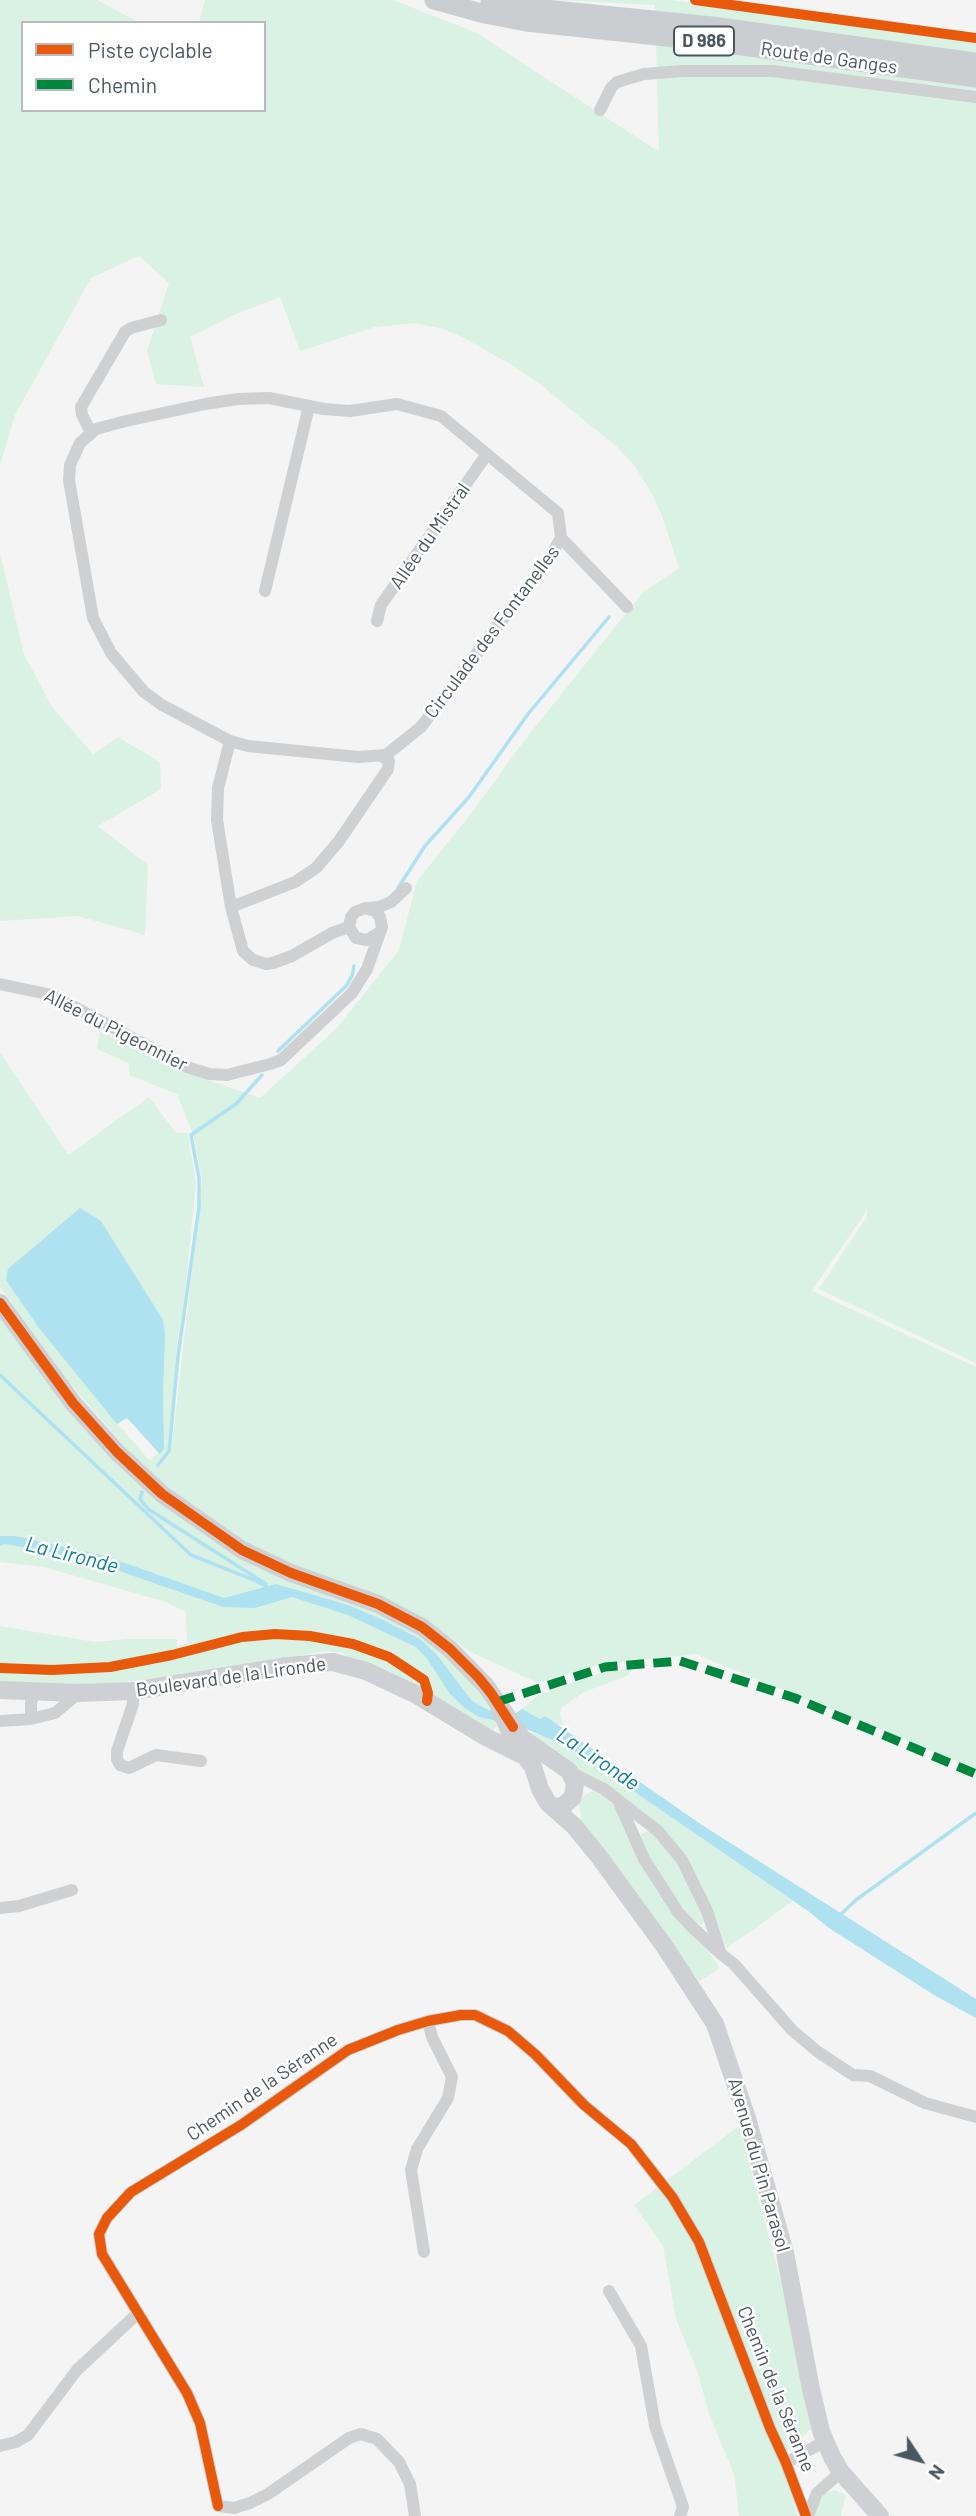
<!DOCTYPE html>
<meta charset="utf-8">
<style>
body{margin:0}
#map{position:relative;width:976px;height:2516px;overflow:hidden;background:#f4f4f4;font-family:Barlow,sans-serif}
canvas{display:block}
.legend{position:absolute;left:21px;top:21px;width:245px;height:91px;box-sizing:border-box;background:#fff;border:2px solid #b7bbc0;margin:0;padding:9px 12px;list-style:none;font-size:21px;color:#4a5661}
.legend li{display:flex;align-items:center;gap:14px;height:35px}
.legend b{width:35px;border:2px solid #b7bbc0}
.north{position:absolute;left:885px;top:2425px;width:70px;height:70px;-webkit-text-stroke:5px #fff;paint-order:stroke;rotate:126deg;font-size:19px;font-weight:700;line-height:28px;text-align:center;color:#4a5661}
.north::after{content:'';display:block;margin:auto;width:24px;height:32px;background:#4a5661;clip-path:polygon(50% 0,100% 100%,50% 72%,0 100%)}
</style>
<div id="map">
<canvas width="976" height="2516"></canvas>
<ul class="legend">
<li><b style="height:9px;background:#e8590c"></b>Piste cyclable</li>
<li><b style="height:9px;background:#00873e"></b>Chemin</li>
</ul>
<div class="north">N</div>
</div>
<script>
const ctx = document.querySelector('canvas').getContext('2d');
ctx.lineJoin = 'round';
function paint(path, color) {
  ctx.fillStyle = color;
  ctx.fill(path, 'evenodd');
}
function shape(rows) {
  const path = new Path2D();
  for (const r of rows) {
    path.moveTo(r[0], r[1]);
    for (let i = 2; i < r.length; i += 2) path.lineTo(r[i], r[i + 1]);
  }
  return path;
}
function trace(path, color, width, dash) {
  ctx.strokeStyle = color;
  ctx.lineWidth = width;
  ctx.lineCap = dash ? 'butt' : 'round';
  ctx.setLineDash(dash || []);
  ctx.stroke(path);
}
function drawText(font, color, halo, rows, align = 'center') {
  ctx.font = font + ' Barlow,sans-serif';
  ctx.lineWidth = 5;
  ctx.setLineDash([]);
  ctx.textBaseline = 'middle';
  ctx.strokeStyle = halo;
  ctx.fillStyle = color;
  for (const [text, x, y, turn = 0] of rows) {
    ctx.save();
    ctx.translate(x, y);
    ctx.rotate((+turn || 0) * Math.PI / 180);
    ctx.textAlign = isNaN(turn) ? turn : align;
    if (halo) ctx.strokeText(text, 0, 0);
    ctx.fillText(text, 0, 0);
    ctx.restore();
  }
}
paint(shape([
 [0,0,97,0,140,23,23,23,23,110,264,110,264,23,199,23,205,0,393,0,477,33,659,152,655,5,557,0,671,0,976,41,976,1363,819,1289,867,1217,867,1210,812,1291,976,1367,976,1769,695,1654,597,1665,538,1683,469,1651,444,1633,391,1602,252,1548,173,1494,134,1457,68,1381,0,1287,0,1053,68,1155,149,1097,176,1133,188,1133,196,1183,184,1302,178,1335,169,1448,172,1445,202,1181,194,1137,177,1094,129,1075,129,1063,97,1049,100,1031,188,1073,260,1098,337,1028,399,950,417,881,470,815,524,741,643,592,679,568,662,516,650,490,634,465,617,447,541,385,515,367,464,338,444,329,414,323,375,327,300,351,280,297,236,314,190,337,204,387,156,384,147,351,169,283,139,256,91,278,15,415,0,465],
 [124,1418,132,1422,158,1453,150,1461,118,1424],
 [0,553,24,654,52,707,93,754,118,737,160,762,161,789,98,826,148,865,145,935,78,916,0,921],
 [0,1315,95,1441,152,1494,418,1632,480,1686,497,1726,493,1730,485,1727,353,1662,343,1653,325,1651,193,1675,107,1684,76,1686,0,1682,0,1672,77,1672,117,1669,159,1661,242,1640,280,1636,313,1638,311,1633,255,1633,209,1642,152,1657,103,1665,71,1668,0,1666,0,1626,95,1642,128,1639,177,1639,177,1647,187,1643,186,1612,166,1602,44,1567,0,1562],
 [630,1668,629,1675,584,1692,561,1708,560,1715,563,1725,519,1725,514,1715,539,1695,556,1689,601,1673],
 [528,1732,558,1740,569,1747,793,1901,727,1948,699,1880,685,1857],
 [592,1791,600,1793,615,1807,656,1890,685,1927,709,1952,720,1969,699,1981,582,1824,579,1804,584,1796],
 [650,1830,661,1839,690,1884,705,1918,701,1925,692,1920,668,1889,639,1839,641,1834],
 [739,2126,782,2285,811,2429,778,2460,791,2490,797,2516,739,2516,734,2474,709,2414,698,2373,676,2319,663,2246,634,2205],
 [835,2490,846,2495,841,2516,812,2516,825,2493]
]), '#d9f2e3');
paint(shape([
 [80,1208,101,1221,163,1320,165,1335,163,1393,164,1449,160,1454,127,1418,117,1424,39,1328,6,1280,8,1269],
 [0,1536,15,1536,105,1556,224,1598,276,1584,348,1605,381,1619,420,1639,437,1655,472,1701,488,1710,513,1715,522,1709,540,1719,545,1716,702,1825,976,1999,976,2018,934,1995,829,1928,808,1911,569,1747,519,1726,479,1717,465,1708,450,1694,428,1660,416,1647,348,1615,292,1597,255,1608,223,1607,102,1565,44,1551,5,1544,0,1546]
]), '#aee2f0');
trace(shape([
 [398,888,425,846,469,797,528,714,609,617],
 [278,1051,346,986,352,976,354,966],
 [0,1375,191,1555,254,1580,271,1589],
 [158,1465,169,1451,170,1442,178,1356,199,1207,199,1178,191,1135,236,1104,262,1075],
 [142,1492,140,1499,148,1509,266,1584],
 [840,1915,856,1900,976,1813]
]), '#aee2f0', 3.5);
trace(shape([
 [600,110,611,88,617,82,644,74,683,71,773,71,976,97],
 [269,398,324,409,350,411,397,404,441,416,558,513,561,538,547,561,421,727,386,755,358,757,248,746,230,741,162,705,144,692,111,653,93,618,69,480,70,465,80,443,96,429,126,421,205,404,238,399,269,398],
 [91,432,82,415,81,407,125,332,131,328,161,320],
 [561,538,627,607],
 [265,591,309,406],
 [377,621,381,605,487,454],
 [230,741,218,788,217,820,231,907,243,951,253,960,266,964,273,963,292,956,332,933,349,927],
 [231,907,295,882,316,868,339,841,388,769,389,761,381,756],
 [368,908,379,907,391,902,406,888],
 [0,984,52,995,187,1067,209,1074,227,1075,270,1064,281,1060,352,993,367,969,382,927,380,917,375,911,365,908,355,912,351,917,349,927,356,938,367,940,380,932],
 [133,1691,133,1704,117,1751,117,1759,120,1765,129,1768,156,1755,201,1761],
 [31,1719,31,1703,35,1691],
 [0,1721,31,1719,55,1713,79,1693],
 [570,1772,604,1789,618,1800],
 [0,1908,19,1906,72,1890],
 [721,1954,707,1911,682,1860,658,1831,618,1800,644,1859,678,1912,691,1926,721,1954,734,1964,792,2030,818,2052,853,2075,870,2076,925,2103,976,2117],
 [424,2252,411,2170,417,2149,448,2098,452,2077,432,2037,428,2021],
 [609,2291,641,2346,655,2426,683,2507,680,2516],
 [0,2446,16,2442,28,2435,77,2370,138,2313],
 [786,2463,825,2441],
 [218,2506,200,2423,187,2393,102,2254,99,2234,107,2218,131,2192,241,2125,348,2050,398,2030,428,2021,461,2015,475,2015,508,2031,536,2055,584,2105,631,2144,673,2198,699,2242,770,2428,786,2463,806,2516],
 [218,2506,234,2508,250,2503,268,2494,349,2438,361,2434,377,2439,399,2462,410,2484,415,2516],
 [808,2516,817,2493,841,2472]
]), '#ced0d2', 12);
trace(shape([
 [0,1303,73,1403,117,1452,162,1494,242,1550,291,1573,378,1604,422,1627,450,1649,486,1686,522,1738,569,1771,575,1783,573,1797,562,1807,552,1806],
 [0,1690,79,1693,133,1691,288,1666,333,1662,366,1671,415,1694,486,1737,524,1756],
 [499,1707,514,1741,533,1767,540,1789,548,1803,574,1826,597,1854,665,1947,715,2024,747,2118,785,2253,811,2389,821,2431,832,2457,841,2472,880,2516]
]), '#ced0d4', 18);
trace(shape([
 [434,0,485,14,526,22,713,42,976,78],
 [490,0,535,8,712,26,976,62]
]), '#caced1', 19);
trace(shape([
 [497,1702,605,1667,680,1661,795,1698,976,1774]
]), '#00873e', 9, [18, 9]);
trace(shape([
 [695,0,976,38],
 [0,1303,73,1403,117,1452,162,1494,242,1550,291,1573,378,1604,422,1627,450,1649,478,1677,491,1693,513,1727],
 [0,1668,52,1670,110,1667,172,1655,242,1637,275,1634,310,1636,353,1644,389,1657,424,1680,428,1693,427,1701],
 [218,2506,200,2423,187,2393,102,2254,99,2234,107,2218,131,2192,241,2125,348,2050,398,2030,428,2021,461,2015,475,2015,508,2031,536,2055,584,2105,631,2144,673,2198,699,2242,770,2428,786,2463,806,2516]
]), '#e8590c', 10);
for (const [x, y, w] of [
 [704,41,60]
]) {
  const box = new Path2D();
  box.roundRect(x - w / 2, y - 14.5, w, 29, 5);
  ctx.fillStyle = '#fff';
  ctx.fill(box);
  trace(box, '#4a5661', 2);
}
drawText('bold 18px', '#4a5661', null, [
 ["D 986",704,41]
]);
drawText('19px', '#4a5661', '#fff', [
 ["Route de Ganges",829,58,8],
 ["Allée du Mistral",430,536,-55],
 ["Circulade des Fontanelles",492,632,-53],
 ["Allée du Pigeonnier",116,1030,27],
 ["Boulevard de la Lironde",231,1677,-8],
 ["Chemin de la Séranne",262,2087,-34],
 ["Avenue du Pin Parasol",759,2165,74],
 ["Chemin de la Séranne",776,2389,68]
]);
drawText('italic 21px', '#0c7c9b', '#fff', [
 ["La Lironde",72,1555,14],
 ["La Lironde",598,1759,34]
]);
</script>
